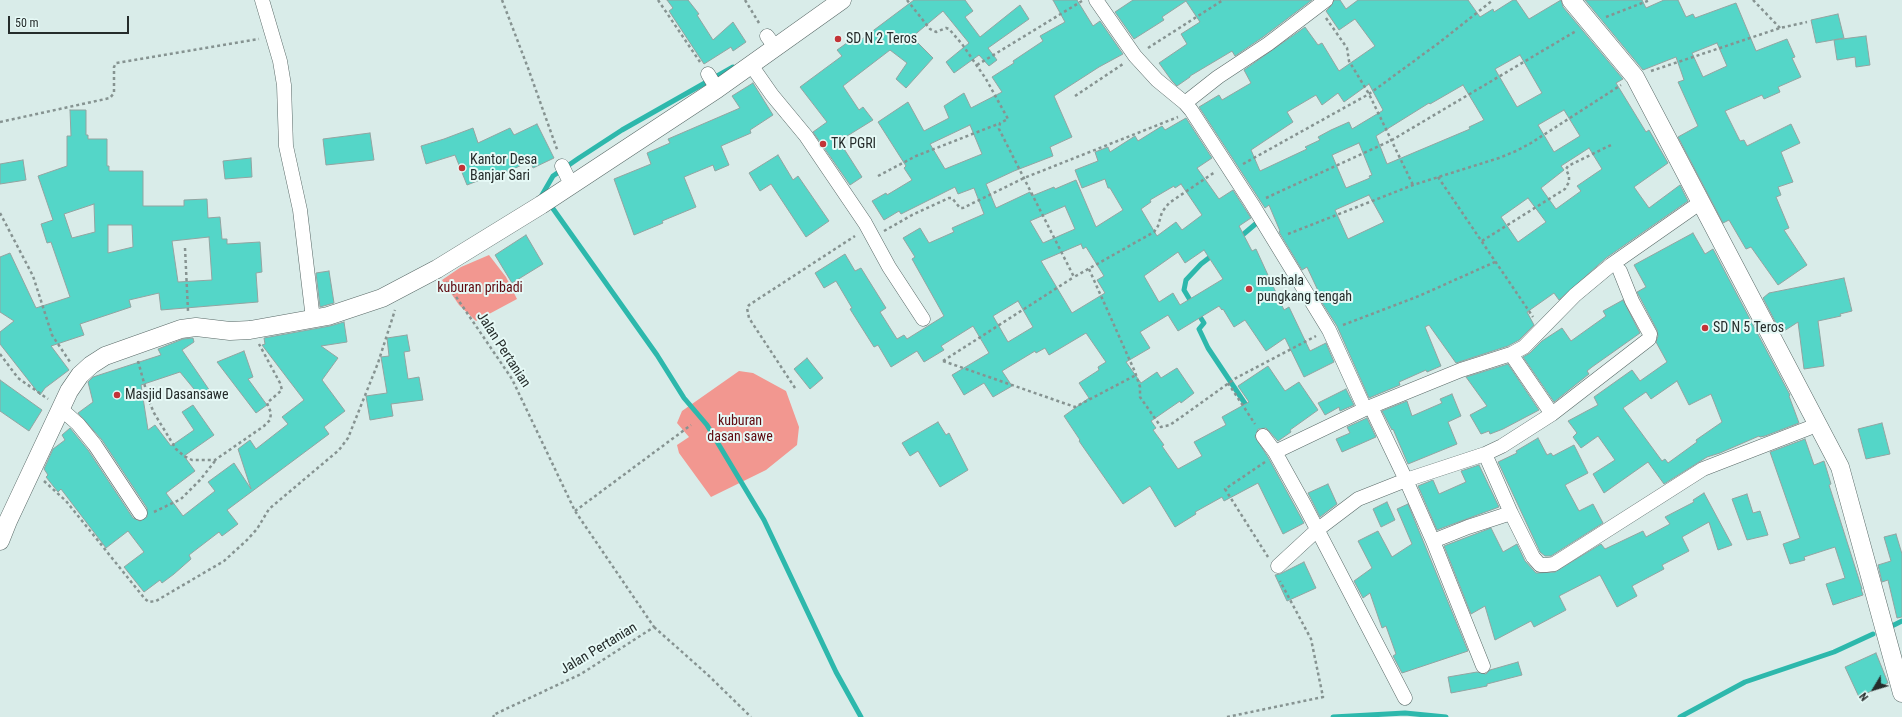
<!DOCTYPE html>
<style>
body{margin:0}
#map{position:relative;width:1902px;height:717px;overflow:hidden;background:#d9ece9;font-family:"Roboto Condensed",sans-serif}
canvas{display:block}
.north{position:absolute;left:1854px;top:669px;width:40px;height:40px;-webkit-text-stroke:3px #e6f9f6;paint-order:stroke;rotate:232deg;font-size:11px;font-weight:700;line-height:16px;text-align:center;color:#252c2b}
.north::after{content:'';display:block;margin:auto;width:14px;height:18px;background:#252c2b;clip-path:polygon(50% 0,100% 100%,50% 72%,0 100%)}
.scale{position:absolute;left:8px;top:16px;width:121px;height:18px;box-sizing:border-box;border:2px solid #252c2b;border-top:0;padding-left:5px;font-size:12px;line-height:14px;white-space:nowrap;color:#252c2b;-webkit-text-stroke:3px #e6f9f6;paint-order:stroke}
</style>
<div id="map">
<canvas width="1902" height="717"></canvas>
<div class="north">N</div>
<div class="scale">50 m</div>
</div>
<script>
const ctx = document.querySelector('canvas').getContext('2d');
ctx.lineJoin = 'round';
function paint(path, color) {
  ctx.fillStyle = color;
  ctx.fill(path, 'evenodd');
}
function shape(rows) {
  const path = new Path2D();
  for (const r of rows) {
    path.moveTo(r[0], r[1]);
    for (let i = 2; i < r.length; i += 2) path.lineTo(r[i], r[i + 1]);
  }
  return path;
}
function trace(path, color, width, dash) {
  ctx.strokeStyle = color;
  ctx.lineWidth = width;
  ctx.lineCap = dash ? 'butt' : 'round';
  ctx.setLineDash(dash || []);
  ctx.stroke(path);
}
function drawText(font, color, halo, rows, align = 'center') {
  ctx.font = font + ' "Roboto Condensed",sans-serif';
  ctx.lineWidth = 4;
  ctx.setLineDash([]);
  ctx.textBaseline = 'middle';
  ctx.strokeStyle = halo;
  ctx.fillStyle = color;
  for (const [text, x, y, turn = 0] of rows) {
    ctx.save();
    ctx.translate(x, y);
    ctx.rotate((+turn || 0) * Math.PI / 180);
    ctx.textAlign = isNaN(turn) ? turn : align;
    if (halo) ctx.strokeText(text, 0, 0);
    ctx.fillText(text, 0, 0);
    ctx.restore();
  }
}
paint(shape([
 [489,255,506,277,517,299,476,321,459,305,442,280,461,267],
 [739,371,753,373,786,391,799,427,797,445,766,470,711,497,679,453,677,445,689,437,677,423,682,411]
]), '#f29790');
trace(shape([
 [542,195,553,176,579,158,622,130,733,67],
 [549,203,657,355,684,398,707,425,764,520,836,672,861,717],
 [1239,238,1259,221],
 [1193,305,1184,290,1186,280,1201,264,1214,254],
 [1197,312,1204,323,1199,329,1208,348,1248,408],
 [1892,626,1902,621],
 [1333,717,1405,713,1446,717],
 [1680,717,1745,682,1834,652,1873,634]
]), '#2db8ac', 5);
const building = shape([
 [667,0,688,0,699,14,697,15,713,40,733,22,746,42,733,51,731,47,704,64,669,11,673,8,667,0],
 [914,0,965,0,973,11,965,17,980,37,1020,5,1029,19,988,48,997,60,989,66,979,55,954,73,946,62,969,43,943,11,912,37,933,58,906,88,896,79,907,63,890,50,843,86,859,110,863,107,873,120,839,141,862,177,850,185,813,132,827,122,800,87,842,56,837,50,851,40,854,45,914,0],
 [1053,0,1077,0,1093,26,1100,21,1123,54,1099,67,1054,96,1072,137,1050,147,1053,156,1014,171,986,184,996,208,1030,192,1032,196,1054,187,1055,189,1076,180,1096,227,1123,210,1110,188,1108,188,1105,179,1082,188,1075,170,1098,161,1095,152,1108,147,1110,152,1135,136,1138,141,1162,126,1165,130,1186,118,1212,158,1197,168,1219,199,1233,190,1251,218,1239,226,1252,251,1256,249,1284,310,1289,307,1310,351,1326,343,1334,362,1304,377,1285,338,1266,351,1245,320,1234,327,1223,309,1222,310,1219,306,1178,331,1168,315,1140,332,1150,348,1126,362,1141,383,1157,372,1161,378,1177,368,1194,393,1181,403,1180,401,1151,421,1156,428,1153,430,1164,445,1162,446,1178,469,1202,456,1194,442,1226,425,1222,417,1249,402,1238,386,1268,366,1285,391,1299,382,1318,410,1290,430,1291,432,1278,441,1266,428,1258,429,1255,437,1268,457,1304,523,1283,534,1258,483,1224,501,1222,497,1195,512,1196,514,1175,527,1150,486,1123,504,1079,441,1080,440,1064,416,1089,398,1079,383,1099,370,1098,367,1106,362,1086,333,1049,355,1045,348,1036,353,1035,351,1002,371,1012,386,993,397,984,383,964,395,952,375,989,353,973,326,941,346,944,350,924,362,917,351,891,367,878,345,874,347,850,309,852,308,836,281,824,288,815,273,845,254,855,271,861,268,886,308,880,312,897,339,904,335,907,339,944,316,912,259,915,257,903,238,920,228,929,243,954,232,952,228,984,214,974,188,958,194,955,187,901,214,899,211,884,220,872,201,886,193,887,195,912,180,904,168,906,166,878,122,908,102,924,131,949,118,944,106,964,93,971,108,1002,92,992,77,1014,63,1013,61,1043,41,1040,36,1065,22,1053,0],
 [970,125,982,154,945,169,930,144,970,125],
 [1181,184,1202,215,1182,230,1176,222,1157,236,1141,209,1151,202,1150,200,1174,186,1175,188,1181,184],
 [1065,206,1075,229,1043,243,1030,221,1065,206],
 [1081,244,1083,249,1086,247,1104,276,1097,280,1105,293,1072,313,1041,261,1081,244],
 [1204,250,1223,279,1180,305,1173,293,1159,302,1144,276,1178,252,1185,263,1204,250],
 [1018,301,1033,327,1008,342,993,316,1018,301],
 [1133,0,1312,0,1263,37,1235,56,1232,51,1190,76,1190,77,1177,86,1172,81,1159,63,1187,44,1181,34,1200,22,1186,1,1162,17,1164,20,1134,39,1115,12,1133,0],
 [1334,0,1340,0,1346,9,1358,0,1468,0,1480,17,1493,9,1494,12,1513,0,1516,0,1529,19,1561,0,1563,7,1623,79,1616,83,1646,132,1649,130,1668,163,1634,187,1649,208,1680,185,1688,201,1606,258,1559,300,1554,293,1527,312,1534,325,1519,340,1508,346,1456,363,1429,325,1425,327,1441,366,1427,372,1426,370,1399,382,1400,385,1369,398,1337,326,1319,298,1321,297,1307,267,1302,270,1279,232,1280,231,1269,205,1265,208,1199,107,1219,95,1222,100,1251,83,1244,70,1305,27,1318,45,1322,43,1339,71,1375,46,1355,19,1339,30,1326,11,1331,6,1334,0],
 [1520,55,1542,93,1517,107,1495,69,1520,55],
 [1369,84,1383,110,1382,111,1352,129,1349,122,1331,130,1318,137,1320,140,1305,147,1307,149,1260,171,1251,150,1293,122,1287,112,1316,95,1322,105,1338,93,1344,102,1369,84],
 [1463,85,1484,120,1469,127,1470,129,1387,164,1376,136,1429,103,1430,104,1463,85],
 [1564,110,1580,136,1554,152,1538,125,1564,110],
 [1359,143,1372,175,1369,176,1370,178,1346,188,1332,155,1359,143],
 [1589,148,1602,169,1577,186,1581,191,1556,209,1541,188,1564,170,1561,166,1589,148],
 [1369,195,1384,222,1348,239,1335,210,1369,195],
 [1528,198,1546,222,1518,242,1501,217,1528,198],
 [1585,0,1642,0,1646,8,1664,0,1678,0,1686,17,1693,14,1695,18,1736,3,1756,51,1787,39,1795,57,1792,58,1801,77,1778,87,1780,92,1764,99,1762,95,1725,111,1740,141,1744,140,1747,146,1791,124,1800,143,1781,152,1793,182,1778,187,1781,195,1776,197,1789,228,1784,230,1807,265,1778,285,1751,247,1746,249,1729,220,1723,223,1678,137,1698,126,1678,82,1684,80,1676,57,1643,70,1585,0],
 [1717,43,1727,66,1703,77,1692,53,1717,43],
 [1838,14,1844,38,1816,43,1811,20,1838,14],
 [1866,36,1870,65,1856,67,1855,57,1837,60,1834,40,1866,36],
 [753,83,773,115,750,130,751,133,721,146,729,165,715,171,713,165,684,177,696,207,662,221,663,223,634,235,614,179,651,164,647,153,670,143,668,139,740,108,732,96,753,83],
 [70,110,86,110,86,135,88,135,88,139,107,139,107,166,109,166,109,171,143,171,143,206,184,206,184,200,207,199,208,218,220,217,222,239,227,239,227,244,260,242,262,272,256,273,258,302,161,310,159,293,129,300,131,307,80,324,84,335,51,346,69,370,45,388,40,395,0,344,0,332,14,321,0,312,0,257,10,253,36,308,70,297,51,242,47,243,41,224,53,220,38,176,67,166,67,136,71,136,70,110],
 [94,204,95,232,72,238,64,214,94,204],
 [108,225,132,225,133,247,108,253,108,225],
 [209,237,212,280,178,282,172,241,209,237],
 [537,124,554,158,533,168,530,161,507,172,506,170,467,185,455,155,426,164,421,146,444,139,473,128,478,143,510,128,514,135,537,124],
 [370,133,374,160,326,165,323,139,370,133],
 [778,155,793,180,798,176,829,221,806,237,771,184,760,191,749,173,778,155],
 [251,158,252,177,225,179,223,161,251,158],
 [23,160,26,180,0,184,0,164,23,160],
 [1693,233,1705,254,1713,249,1790,395,1789,396,1799,423,1765,436,1760,437,1759,436,1720,453,1707,457,1664,484,1648,462,1604,493,1593,474,1615,460,1598,436,1581,448,1573,437,1577,433,1568,421,1598,405,1594,397,1632,370,1640,381,1667,362,1656,342,1658,336,1657,330,1637,292,1646,287,1634,265,1693,233],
 [1677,381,1689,405,1711,394,1722,422,1696,440,1697,442,1668,463,1665,459,1662,461,1623,408,1646,392,1651,399,1677,381],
 [526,235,543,264,512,283,495,255,526,235],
 [329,271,334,303,320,307,316,273,329,271],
 [1844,278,1852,311,1840,314,1841,316,1818,321,1824,366,1804,369,1798,322,1781,333,1763,298,1769,293,1844,278],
 [1623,300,1640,333,1592,367,1587,371,1589,374,1554,402,1523,357,1530,353,1542,341,1562,328,1571,341,1606,316,1603,311,1623,300],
 [344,322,347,342,321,346,338,358,322,380,345,411,324,427,329,434,227,510,238,524,222,536,219,532,189,555,191,559,174,574,162,583,160,580,144,592,124,567,144,552,128,531,106,548,61,489,58,492,46,477,48,475,44,469,53,449,65,440,62,435,70,428,88,450,133,518,140,521,147,517,147,508,102,440,78,413,93,402,88,382,93,377,161,355,158,349,183,339,193,338,194,342,182,350,212,394,198,400,194,389,180,372,141,385,148,430,155,425,171,446,194,430,182,412,193,405,214,435,184,456,195,471,166,493,183,516,215,491,208,482,234,463,251,489,238,449,250,440,256,449,288,424,282,417,304,400,262,345,265,344,264,338,330,326,344,322],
 [407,335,410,351,404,352,408,379,419,377,423,400,391,404,393,416,370,420,366,396,387,393,381,357,389,356,387,338,407,335],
 [244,351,253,377,248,379,267,405,256,413,217,362,244,351],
 [807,358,823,378,810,389,794,369,807,358],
 [1508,364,1539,410,1503,429,1490,434,1489,431,1481,434,1470,415,1487,406,1466,377,1508,364],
 [0,380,42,410,29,431,0,411,0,380],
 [1346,389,1354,405,1340,411,1339,407,1325,415,1318,403,1346,389],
 [1452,394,1461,416,1448,422,1457,444,1408,464,1393,429,1392,430,1382,411,1407,401,1412,416,1442,403,1440,399,1452,394],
 [1367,418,1376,437,1342,452,1336,439,1350,433,1347,427,1367,418],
 [938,422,946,435,949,433,968,470,940,487,918,451,910,456,902,443,938,422],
 [1882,423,1890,454,1866,459,1858,429,1882,423],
 [1538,438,1547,455,1551,453,1553,456,1574,445,1588,473,1565,485,1579,511,1593,504,1603,523,1551,556,1545,556,1540,552,1498,462,1517,453,1516,451,1538,438],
 [1805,439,1814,465,1824,461,1831,484,1829,485,1862,589,1861,589,1863,595,1833,605,1826,584,1845,578,1835,547,1804,557,1805,560,1790,564,1783,544,1800,538,1770,452,1805,439],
 [1479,465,1499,507,1437,530,1418,486,1433,480,1439,494,1466,482,1461,471,1479,465],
 [1328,484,1337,504,1320,517,1308,493,1328,484],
 [1704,493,1732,545,1718,550,1709,522,1682,537,1689,551,1662,565,1664,569,1632,586,1637,596,1617,607,1600,575,1559,596,1566,610,1534,627,1531,621,1495,640,1485,606,1471,614,1444,546,1491,528,1503,552,1517,544,1525,561,1536,573,1555,572,1601,544,1605,549,1643,531,1646,537,1670,524,1665,517,1694,502,1693,500,1704,493],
 [1747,494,1753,513,1760,511,1768,535,1747,540,1732,499,1747,494],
 [1387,502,1395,520,1381,527,1373,509,1387,502],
 [1408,504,1468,651,1402,673,1393,656,1396,654,1386,626,1382,628,1370,593,1363,598,1354,581,1372,568,1358,541,1378,531,1392,557,1412,544,1397,509,1408,504],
 [1896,534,1902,554,1902,617,1897,618,1888,580,1882,582,1878,565,1891,561,1884,537,1896,534],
 [1304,562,1316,588,1287,601,1275,575,1280,574,1304,562],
 [1876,653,1888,683,1859,697,1845,667,1876,653],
 [1518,662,1522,675,1487,684,1487,686,1451,693,1448,677,1477,672,1486,674,1490,670,1518,662]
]);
paint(building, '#54d6c8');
trace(building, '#92a4a1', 1);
const minor = shape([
 [262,0,280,61,284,85,286,146,300,210,313,319],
 [1096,0,1135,56,1157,80,1185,103,1191,110,1252,204,1329,330,1365,409,1461,370,1511,354,1524,347,1575,295,1611,265,1694,207],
 [767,36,776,48],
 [751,65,772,95,806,136,865,223,889,267,923,319],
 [708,74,717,89],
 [1185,103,1218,77,1268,44,1326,0],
 [562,166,571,184],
 [1511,354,1552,414],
 [1371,407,1406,480,1485,454,1502,446,1552,414,1649,339,1650,334,1632,301,1620,271],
 [61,409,78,424,95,445,140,513],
 [1263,436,1275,452,1305,506,1405,698],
 [1275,452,1365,409],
 [1485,454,1511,513,1533,557,1540,565,1546,565,1554,564,1703,469,1809,428],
 [1433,541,1468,527,1511,513],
 [1278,566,1317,530,1358,499,1406,480,1433,541,1483,666]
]);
const tertiary = shape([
 [1571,0,1635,77,1840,467,1902,693],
 [0,541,8,521,69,391,80,375,91,365,105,356,181,329,196,327,230,331,250,330,328,316,382,298,437,269,541,205,717,89,842,0]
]);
trace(minor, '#596967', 15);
trace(tertiary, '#596967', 19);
trace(shape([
 [502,0,528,68,558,152],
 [658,0,700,62],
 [745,0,759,23],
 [907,0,930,29,936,32,946,28,949,29,962,44,986,79,1008,119,1000,123,999,129,1074,277,1154,232,1158,226,1162,212,1169,203,1215,172],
 [1753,0,1780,28],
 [1606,17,1650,0],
 [1326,18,1347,48,1349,61,1369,94,1413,185],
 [1148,48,1223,0],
 [977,65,1082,1],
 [1651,71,1780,28,1807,22],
 [1075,96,1123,64],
 [0,122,110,98,114,93,114,67,116,63,259,39],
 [1243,164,1369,94,1440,42,1493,0],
 [878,176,916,156,998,124],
 [1438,177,1533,317],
 [1266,198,1392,140,1576,31],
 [0,213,33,276,52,335,70,362],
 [884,231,912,215,949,198,952,198,960,208,963,208,1024,178,1178,117],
 [1288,234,1413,185,1499,158,1516,151,1531,143,1621,85],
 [1482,241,1565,189,1569,182,1569,176,1566,169,1568,166,1613,144],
 [185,248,188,311],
 [1089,269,1135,372,1140,387,1140,397,1161,427,1170,425,1236,378,1316,336],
 [446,282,512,379,575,511,654,627,581,674,493,715,494,717],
 [1343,325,1419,296,1495,262],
 [0,354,18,378,48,399],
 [138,361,149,401,154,413,176,449,184,456,192,460,215,460,264,426,270,420,271,413,267,403,282,390,280,383,259,344],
 [943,361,1075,407,1136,375],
 [943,361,1074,277],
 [1228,383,1255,424],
 [795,388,749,318,747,308,749,305,855,236],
 [1265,462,1225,489,1268,557],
 [44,481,66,501,145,599,149,602,156,601,224,561,247,540,257,529,269,509,339,450,348,438,378,363,395,310],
 [575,511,691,425],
 [154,512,181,499,200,480,215,461],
 [654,627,708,675,751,717],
 [1227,717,1323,697,1311,639,1280,581]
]), '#869391', 2.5, [3, 3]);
trace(minor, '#fff', 14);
trace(tertiary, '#fff', 18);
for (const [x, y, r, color] of [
 [838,39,4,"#c33337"],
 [823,144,4,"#c33337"],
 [462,168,4,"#c33337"],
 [1249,289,4,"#c33337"],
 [1705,328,4,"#c33337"],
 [117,395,4,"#c33337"]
]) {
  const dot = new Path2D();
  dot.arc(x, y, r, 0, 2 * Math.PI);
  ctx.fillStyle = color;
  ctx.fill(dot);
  trace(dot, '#e6f9f6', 1.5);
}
drawText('14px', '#252c2b', '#e6f9f6', [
 ["SD N 2 Teros",846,39],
 ["TK PGRI",831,144],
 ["Kantor Desa",470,160],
 ["Banjar Sari",470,176],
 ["mushala",1257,281],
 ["pungkang tengah",1257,297],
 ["SD N 5 Teros",1713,328],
 ["Masjid Dasansawe",125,395]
], 'left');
drawText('14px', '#5f0a10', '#e6f9f6', [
 ["kuburan pribadi",480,288],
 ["kuburan",740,421],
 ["dasan sawe",740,437]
]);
drawText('14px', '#252c2b', '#e6f9f6', [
 ["Jalan Pertanian",503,350,57],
 ["Jalan Pertanian",599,649,-31]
]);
</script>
